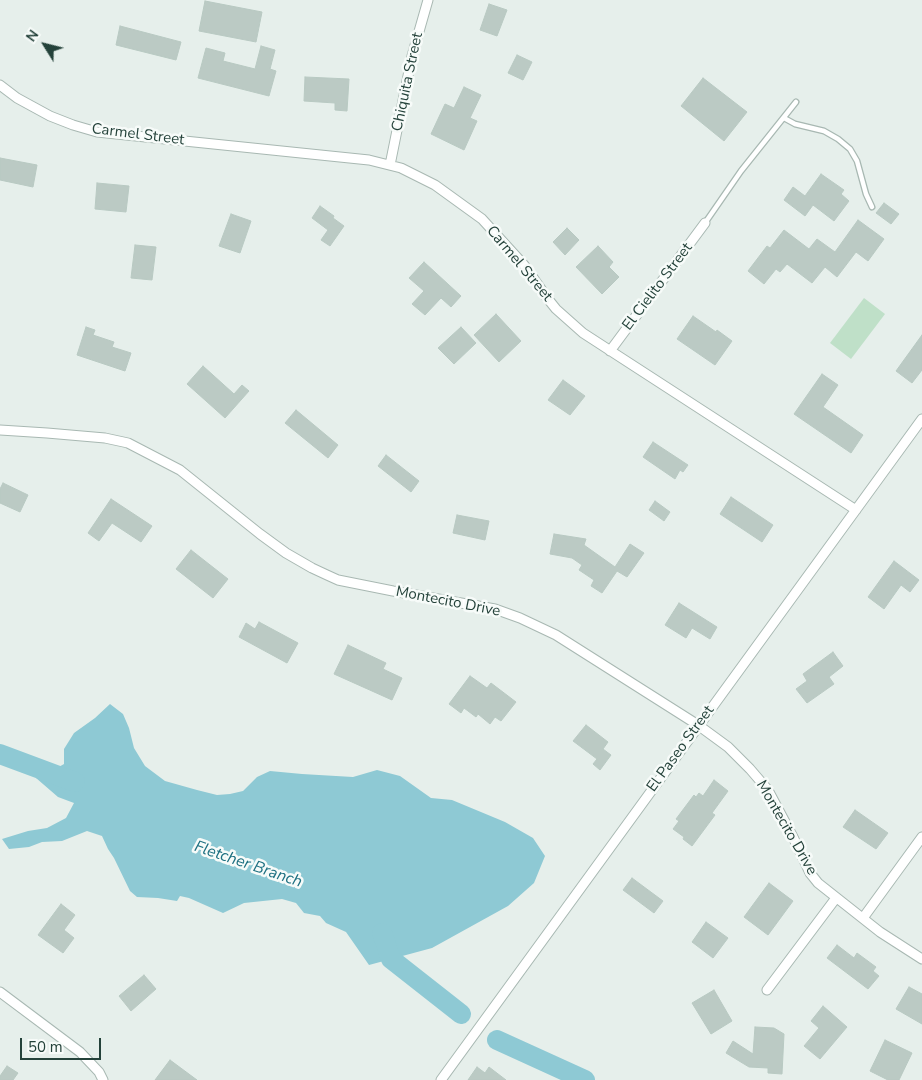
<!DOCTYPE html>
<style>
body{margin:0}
#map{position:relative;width:922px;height:1080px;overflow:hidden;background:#e6efeb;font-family:"Nunito Sans",sans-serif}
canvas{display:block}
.north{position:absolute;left:20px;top:20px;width:50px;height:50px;-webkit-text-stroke:4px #f7fbf9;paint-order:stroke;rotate:306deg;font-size:14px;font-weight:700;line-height:20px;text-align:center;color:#24423a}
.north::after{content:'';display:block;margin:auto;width:18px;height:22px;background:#24423a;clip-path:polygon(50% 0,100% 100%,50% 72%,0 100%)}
.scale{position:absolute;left:20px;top:1038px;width:81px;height:22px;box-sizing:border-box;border:2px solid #24423a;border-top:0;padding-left:6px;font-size:15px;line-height:18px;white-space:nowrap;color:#24423a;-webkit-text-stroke:4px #f7fbf9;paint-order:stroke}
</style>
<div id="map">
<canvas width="922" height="1080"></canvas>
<div class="north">N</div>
<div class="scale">50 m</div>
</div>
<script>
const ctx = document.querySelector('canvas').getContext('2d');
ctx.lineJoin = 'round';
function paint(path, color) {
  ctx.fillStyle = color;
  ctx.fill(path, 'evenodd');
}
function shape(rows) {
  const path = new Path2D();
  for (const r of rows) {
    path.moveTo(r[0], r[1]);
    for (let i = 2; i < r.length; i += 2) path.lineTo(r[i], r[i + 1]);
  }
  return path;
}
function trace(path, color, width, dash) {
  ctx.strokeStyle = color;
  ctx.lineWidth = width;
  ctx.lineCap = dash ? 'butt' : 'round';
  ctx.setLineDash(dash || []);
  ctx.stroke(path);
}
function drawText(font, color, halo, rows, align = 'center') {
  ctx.font = font + ' "Nunito Sans",sans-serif';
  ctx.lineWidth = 5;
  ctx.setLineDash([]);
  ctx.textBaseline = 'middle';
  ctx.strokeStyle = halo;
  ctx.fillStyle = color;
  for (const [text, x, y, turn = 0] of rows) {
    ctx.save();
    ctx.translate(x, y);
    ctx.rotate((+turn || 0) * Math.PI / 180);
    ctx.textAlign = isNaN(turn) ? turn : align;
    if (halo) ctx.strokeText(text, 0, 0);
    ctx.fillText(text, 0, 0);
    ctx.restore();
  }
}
paint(shape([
 [864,298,885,314,851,359,830,343]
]), '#bfe0c8');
paint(shape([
 [110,704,123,714,129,728,134,748,145,766,165,781,197,790,217,795,230,794,243,791,257,777,270,771,302,774,353,777,377,770,400,776,431,798,452,800,505,822,533,838,545,856,534,883,508,906,432,948,369,965,346,932,326,923,320,916,304,913,296,903,282,899,244,903,223,913,189,898,180,896,177,901,158,898,137,897,130,891,114,858,108,849,102,836,87,831,62,841,42,842,29,847,9,849,2,839,28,831,47,828,66,818,74,803,58,797,36,778,50,772,64,764,64,749,74,733,95,718]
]), '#8ec9d4');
trace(shape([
 [0,754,75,782],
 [382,933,391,959,461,1014],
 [497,1040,585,1080]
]), '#8ec9d4', 20);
const building = shape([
 [205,1,262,12,256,42,199,31,205,1],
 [489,4,507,10,497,36,480,30,489,4],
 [120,26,181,42,176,60,116,45,120,26],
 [261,46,275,50,270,69,276,71,269,96,198,78,206,48,225,53,223,61,255,69,261,46],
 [517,55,532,62,523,80,508,73,517,55],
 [305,77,349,79,347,111,335,110,335,103,304,101,305,77],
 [703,78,747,112,724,141,681,106,703,78],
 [464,87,481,95,470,118,477,121,464,150,431,134,445,104,454,108,464,87],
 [0,158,37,165,33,187,0,180,0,158],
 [821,174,844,190,841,194,849,201,834,221,813,205,805,216,784,200,793,187,805,196,821,174],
 [97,183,129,186,126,212,95,209,97,183],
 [884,203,899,214,891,224,876,213,884,203],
 [320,206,334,216,333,218,344,226,330,246,321,240,328,230,312,218,320,206],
 [231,214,251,221,240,253,219,246,231,214],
 [858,220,884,239,868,261,856,252,837,277,825,267,812,283,787,264,780,272,776,269,764,284,748,271,767,246,770,248,784,230,809,249,817,239,835,252,858,220],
 [567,228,579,240,565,255,553,242,567,228],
 [135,245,156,247,152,280,131,278,135,245],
 [598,246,613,262,609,267,619,277,602,294,576,267,598,246],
 [424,262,461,296,451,307,441,298,425,315,412,304,424,291,409,278,424,262],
 [496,314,521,341,499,362,474,335,496,314],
 [693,316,716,332,717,330,732,341,715,365,677,339,693,316],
 [86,327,95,330,93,335,114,342,112,347,131,353,125,371,77,355,86,327],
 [461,327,476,343,454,364,438,348,461,327],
 [922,335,922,370,912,383,896,371,922,335],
 [203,366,234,394,242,385,249,391,225,418,187,384,203,366],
 [822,374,838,385,823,407,863,435,851,453,794,414,822,374],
 [563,380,585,396,570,415,548,400,563,380],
 [296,410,338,445,328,458,285,423,296,410],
 [653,442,688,465,683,472,680,470,675,479,643,457,653,442],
 [386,455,419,481,411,492,378,466,386,455],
 [3,483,28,495,20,512,0,503,0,489,3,483],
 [731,497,773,525,762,542,720,514,731,497],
 [111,499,152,526,141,542,112,523,99,541,88,533,111,499],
 [655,501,670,512,664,521,649,510,655,501],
 [457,515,489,521,485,540,453,533,457,515],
 [554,534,586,539,584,545,615,567,630,544,644,553,627,577,617,571,602,593,591,586,594,580,579,570,582,565,572,558,550,554,554,534],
 [191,550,228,579,213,598,176,569,191,550],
 [894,561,919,580,910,592,901,585,884,609,868,597,894,561],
 [679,603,717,627,710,639,692,628,686,638,665,625,679,603],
 [259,622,298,643,287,663,239,637,246,623,255,629,259,622],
 [348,645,386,663,383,669,402,678,392,700,334,674,348,645],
 [833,652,843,666,829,677,834,684,807,703,796,689,807,681,803,674,833,652],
 [470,676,487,688,491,683,516,702,501,721,495,717,490,724,478,714,476,717,464,708,461,713,449,704,470,676],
 [586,725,608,742,603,749,611,755,600,770,593,764,597,759,573,741,586,725],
 [714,780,728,791,712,813,715,815,692,846,683,839,684,837,673,829,679,821,676,819,694,795,696,797,699,793,703,796,714,780],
 [855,810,888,833,876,849,843,827,855,810],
 [632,878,663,901,654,913,623,890,632,878],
 [769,883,793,901,768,935,744,917,769,883],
 [61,904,75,915,64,930,74,938,63,953,38,935,61,904],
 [706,922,728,938,713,958,692,942,706,922],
 [837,945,854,958,857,953,876,967,873,971,879,976,868,989,827,958,837,945],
 [144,975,156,989,131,1011,119,996,144,975],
 [909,987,922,994,922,1024,896,1009,909,987],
 [714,990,732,1021,711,1034,692,1003,714,990],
 [823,1006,847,1027,820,1059,804,1046,819,1028,811,1021,823,1006],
 [755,1027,774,1028,784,1034,782,1074,768,1073,768,1068,749,1067,726,1053,733,1041,753,1054,755,1027],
 [885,1040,912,1053,899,1080,888,1080,870,1071,885,1040],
 [170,1060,197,1080,155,1080,170,1060],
 [7,1066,18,1073,13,1080,0,1080,0,1076,7,1066],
 [477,1067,485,1073,489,1067,506,1080,468,1080,477,1067]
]);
paint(building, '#bbcac4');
trace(building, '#b8c9c2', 1);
const service = shape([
 [784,118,795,124,824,131,838,139,850,149,857,161,866,194,872,207],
 [705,223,741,171,796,102]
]);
const minor = shape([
 [0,85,17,98,50,116,73,125,97,132,369,160,401,168,435,185,482,219,524,265,548,299,556,309,583,333,856,510],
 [390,165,412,56,428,0],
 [610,351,705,223],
 [0,430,47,433,105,438,128,443,180,470,260,534,286,553,312,568,327,575,338,580,393,591,495,609,520,618,556,635,698,725,728,747,750,769,768,790,793,837,810,873,818,883,880,932,922,959],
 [863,918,922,837],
 [767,990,836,898],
 [0,992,80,1052,99,1072,103,1080],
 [441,1080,922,419]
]);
trace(service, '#a8b8b2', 7);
trace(minor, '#a8b8b2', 11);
trace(service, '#fff', 4.5);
trace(minor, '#fff', 9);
drawText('15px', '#24423a', '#f7fbf9', [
 ["Chiquita Street",408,82,-78],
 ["Carmel Street",138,135,7],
 ["Carmel Street",519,264,50],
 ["El Cielito Street",658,287,-53],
 ["Montecito Drive",448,602,11],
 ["El Paseo Street",681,749,-54],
 ["Montecito Drive",786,828,60]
]);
drawText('italic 16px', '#1c6f80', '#f7fbf9', [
 ["Fletcher Branch",248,865,19]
]);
</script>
